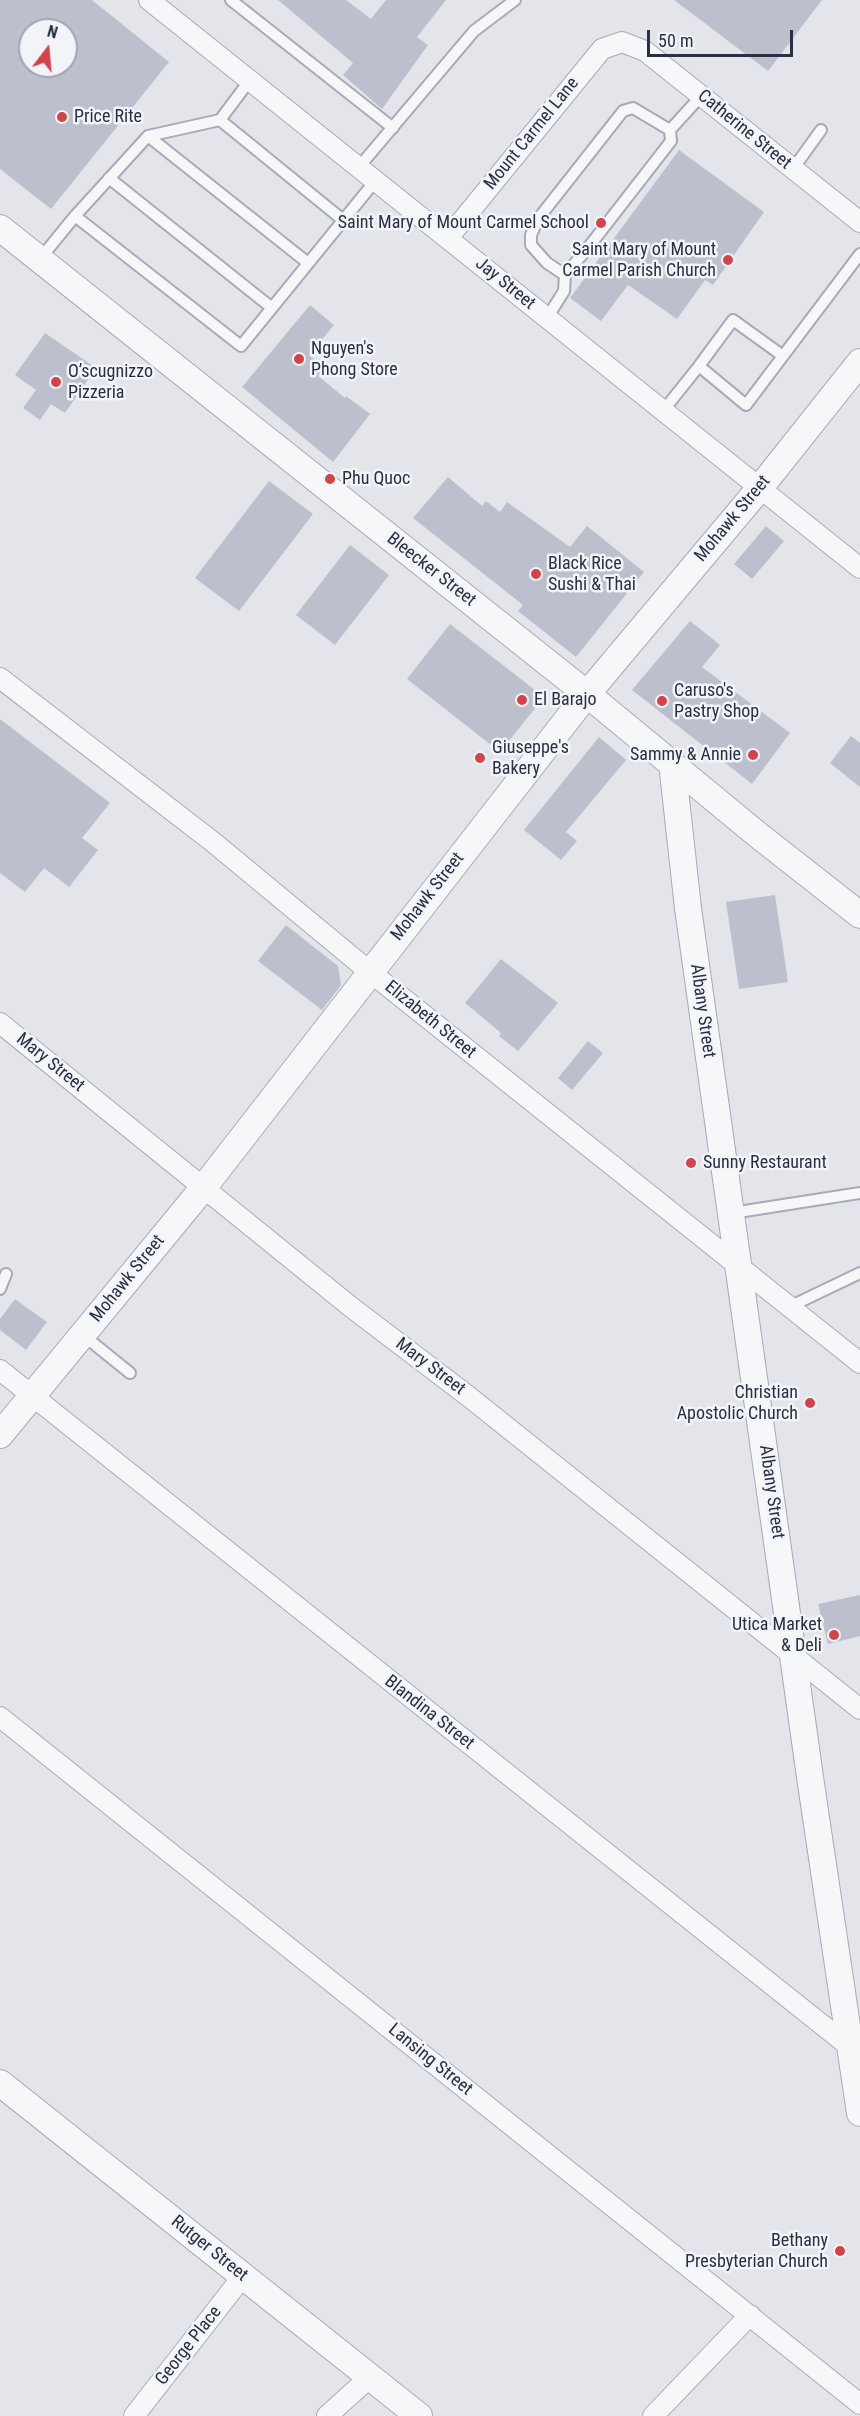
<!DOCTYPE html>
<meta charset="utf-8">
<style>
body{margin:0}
#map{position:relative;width:860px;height:2416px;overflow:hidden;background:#e3e5eb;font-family:"Roboto Condensed",sans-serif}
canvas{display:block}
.north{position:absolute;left:18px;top:18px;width:60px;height:60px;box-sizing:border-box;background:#f2f4f8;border:2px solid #a2a6b0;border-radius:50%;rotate:16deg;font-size:16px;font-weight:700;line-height:24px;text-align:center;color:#293044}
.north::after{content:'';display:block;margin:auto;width:21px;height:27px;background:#d4434a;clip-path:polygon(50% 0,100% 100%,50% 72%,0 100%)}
.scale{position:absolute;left:647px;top:30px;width:146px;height:27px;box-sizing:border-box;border:3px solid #293044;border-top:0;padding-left:8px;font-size:18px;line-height:21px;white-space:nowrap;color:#293044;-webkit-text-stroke:4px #f2f4f8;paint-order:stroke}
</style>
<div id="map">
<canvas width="860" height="2416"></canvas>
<div class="north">N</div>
<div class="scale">50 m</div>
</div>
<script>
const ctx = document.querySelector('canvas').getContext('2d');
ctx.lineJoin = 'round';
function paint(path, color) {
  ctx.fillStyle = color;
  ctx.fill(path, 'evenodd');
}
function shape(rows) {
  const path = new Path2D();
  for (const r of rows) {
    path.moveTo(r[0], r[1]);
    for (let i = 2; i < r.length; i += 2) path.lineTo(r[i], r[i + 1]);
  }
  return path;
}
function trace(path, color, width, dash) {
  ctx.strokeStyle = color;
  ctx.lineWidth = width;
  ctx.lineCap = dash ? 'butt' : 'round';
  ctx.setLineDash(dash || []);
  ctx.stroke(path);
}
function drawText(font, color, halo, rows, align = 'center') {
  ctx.font = font + ' "Roboto Condensed",sans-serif';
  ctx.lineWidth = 5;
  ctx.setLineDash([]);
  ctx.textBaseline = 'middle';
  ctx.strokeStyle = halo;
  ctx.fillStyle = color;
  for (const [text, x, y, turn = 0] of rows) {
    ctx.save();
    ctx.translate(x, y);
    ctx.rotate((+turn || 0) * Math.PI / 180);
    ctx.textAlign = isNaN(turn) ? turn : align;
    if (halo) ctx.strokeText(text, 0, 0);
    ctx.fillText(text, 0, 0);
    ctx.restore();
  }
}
paint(shape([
 [0,0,92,0,169,62,51,209,0,169],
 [30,30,66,30,66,66,30,66],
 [278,0,346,0,371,19,386,0,446,0,417,37,428,45,382,109,343,75,353,63],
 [674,0,822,0,768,71],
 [679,150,764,212,713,285,705,280,677,319,628,285,601,321,570,298],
 [310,305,334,325,309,355,324,368,318,376,345,398,346,396,370,414,333,462,242,387],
 [45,333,96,368,65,413,51,404,40,420,23,408,36,390,15,375],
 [448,477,482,506,486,501,500,512,507,502,570,547,587,526,644,572,576,657,518,611,523,605,413,518],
 [269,481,313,514,239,611,195,578],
 [766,526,784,541,752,579,734,564],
 [350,545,389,575,335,645,296,615],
 [690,621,720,645,702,667,790,733,752,784,632,690],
 [450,624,544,697,500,752,407,679],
 [0,719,110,803,82,838,98,850,69,887,44,868,25,892,0,873],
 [851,736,860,743,860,787,830,763],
 [599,737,626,760,566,832,577,841,561,860,524,830],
 [775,895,788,982,739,989,726,902],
 [286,925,338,966,341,985,322,1010,258,961],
 [501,959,558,1003,518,1051,499,1036,501,1033,465,1003],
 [588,1041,603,1053,572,1090,558,1078],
 [15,1299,47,1322,26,1350,0,1330,0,1319],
 [860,1595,860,1636,828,1644,818,1604]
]), '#bcc0cc');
const service = shape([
 [231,0,393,128],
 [250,80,220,120,343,220],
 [148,136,308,263],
 [359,167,474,31,515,0],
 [793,169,821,130],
 [109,178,272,308],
 [75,216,148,136,220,120],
 [40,259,75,216,241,346,376,180],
 [565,275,547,263,531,245,531,235,538,219,623,111,633,108,670,130],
 [547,318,564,291,565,275,591,244,671,141,670,130,701,96],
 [783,356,733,320,699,366,746,405,860,254],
 [663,411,699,366],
 [732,1213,860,1193],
 [0,1289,6,1274],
 [789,1307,860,1273],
 [83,1335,130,1373]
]);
const minor = shape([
 [149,0,860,568],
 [448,238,602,49,622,42,645,51,860,222],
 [0,678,213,842,370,972,860,1363],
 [0,1023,351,1307,468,1396,860,1709],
 [0,1370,855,2051],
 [0,1717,860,2404],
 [134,2416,243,2276],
 [327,2416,370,2377],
 [653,2416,750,2315]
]);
const tertiary = shape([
 [0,228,587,694,758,835,860,915],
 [672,763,688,908,811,1784,860,2113],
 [0,1435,204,1187,587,694,759,489,860,362],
 [0,2083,419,2416]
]);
trace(service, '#a7abb6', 14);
trace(minor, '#a7abb6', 22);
trace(tertiary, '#a7abb6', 28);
trace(service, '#f6f7f9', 10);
trace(minor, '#f6f7f9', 20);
trace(tertiary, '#f6f7f9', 26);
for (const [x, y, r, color] of [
 [62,117,6,"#d4434a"],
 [601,223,6,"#d4434a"],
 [728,260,6,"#d4434a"],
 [299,359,6,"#d4434a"],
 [56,382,6,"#d4434a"],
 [330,479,6,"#d4434a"],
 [536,574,6,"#d4434a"],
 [522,700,6,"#d4434a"],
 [662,701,6,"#d4434a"],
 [753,755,6,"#d4434a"],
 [480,758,6,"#d4434a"],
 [691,1163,6,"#d4434a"],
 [810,1403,6,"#d4434a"],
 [834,1635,6,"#d4434a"],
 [840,2251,6,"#d4434a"]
]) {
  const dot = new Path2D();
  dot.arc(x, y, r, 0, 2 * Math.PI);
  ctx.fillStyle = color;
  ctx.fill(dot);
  trace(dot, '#f2f4f8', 2);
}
drawText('18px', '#293044', '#f2f4f8', [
 ["Price Rite",74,117],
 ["Saint Mary of Mount Carmel School",589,223,"right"],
 ["Saint Mary of Mount",716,250,"right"],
 ["Carmel Parish Church",716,271,"right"],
 ["Nguyen's",311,349],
 ["Phong Store",311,370],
 ["O’scugnizzo",68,372],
 ["Pizzeria",68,393],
 ["Phu Quoc",342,479],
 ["Black Rice",548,564],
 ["Sushi & Thai",548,585],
 ["Caruso's",674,691],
 ["Pastry Shop",674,712],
 ["El Barajo",534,700],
 ["Giuseppe's",492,748],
 ["Bakery",492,769],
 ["Sammy & Annie",741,755,"right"],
 ["Sunny Restaurant",703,1163],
 ["Christian",798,1393,"right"],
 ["Apostolic Church",798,1414,"right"],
 ["Utica Market",822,1625,"right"],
 ["& Deli",822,1646,"right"],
 ["Bethany",828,2241,"right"],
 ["Presbyterian Church",828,2262,"right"]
], 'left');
drawText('18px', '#293044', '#f2f4f8', [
 ["Catherine Street",744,130,39],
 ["Mount Carmel Lane",532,134,-51],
 ["Jay Street",505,284,39],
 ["Mohawk Street",733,519,-50],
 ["Bleecker Street",431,570,38],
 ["Mohawk Street",428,897,-52],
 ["Albany Street",702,1011,82],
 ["Elizabeth Street",430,1020,39],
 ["Mary Street",50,1063,39],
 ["Mohawk Street",128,1279,-51],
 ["Mary Street",430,1367,37],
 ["Albany Street",771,1492,82],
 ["Blandina Street",429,1713,38],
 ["Lansing Street",430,2060,39],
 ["Rutger Street",209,2249,39],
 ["George Place",189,2346,-52]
]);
</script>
